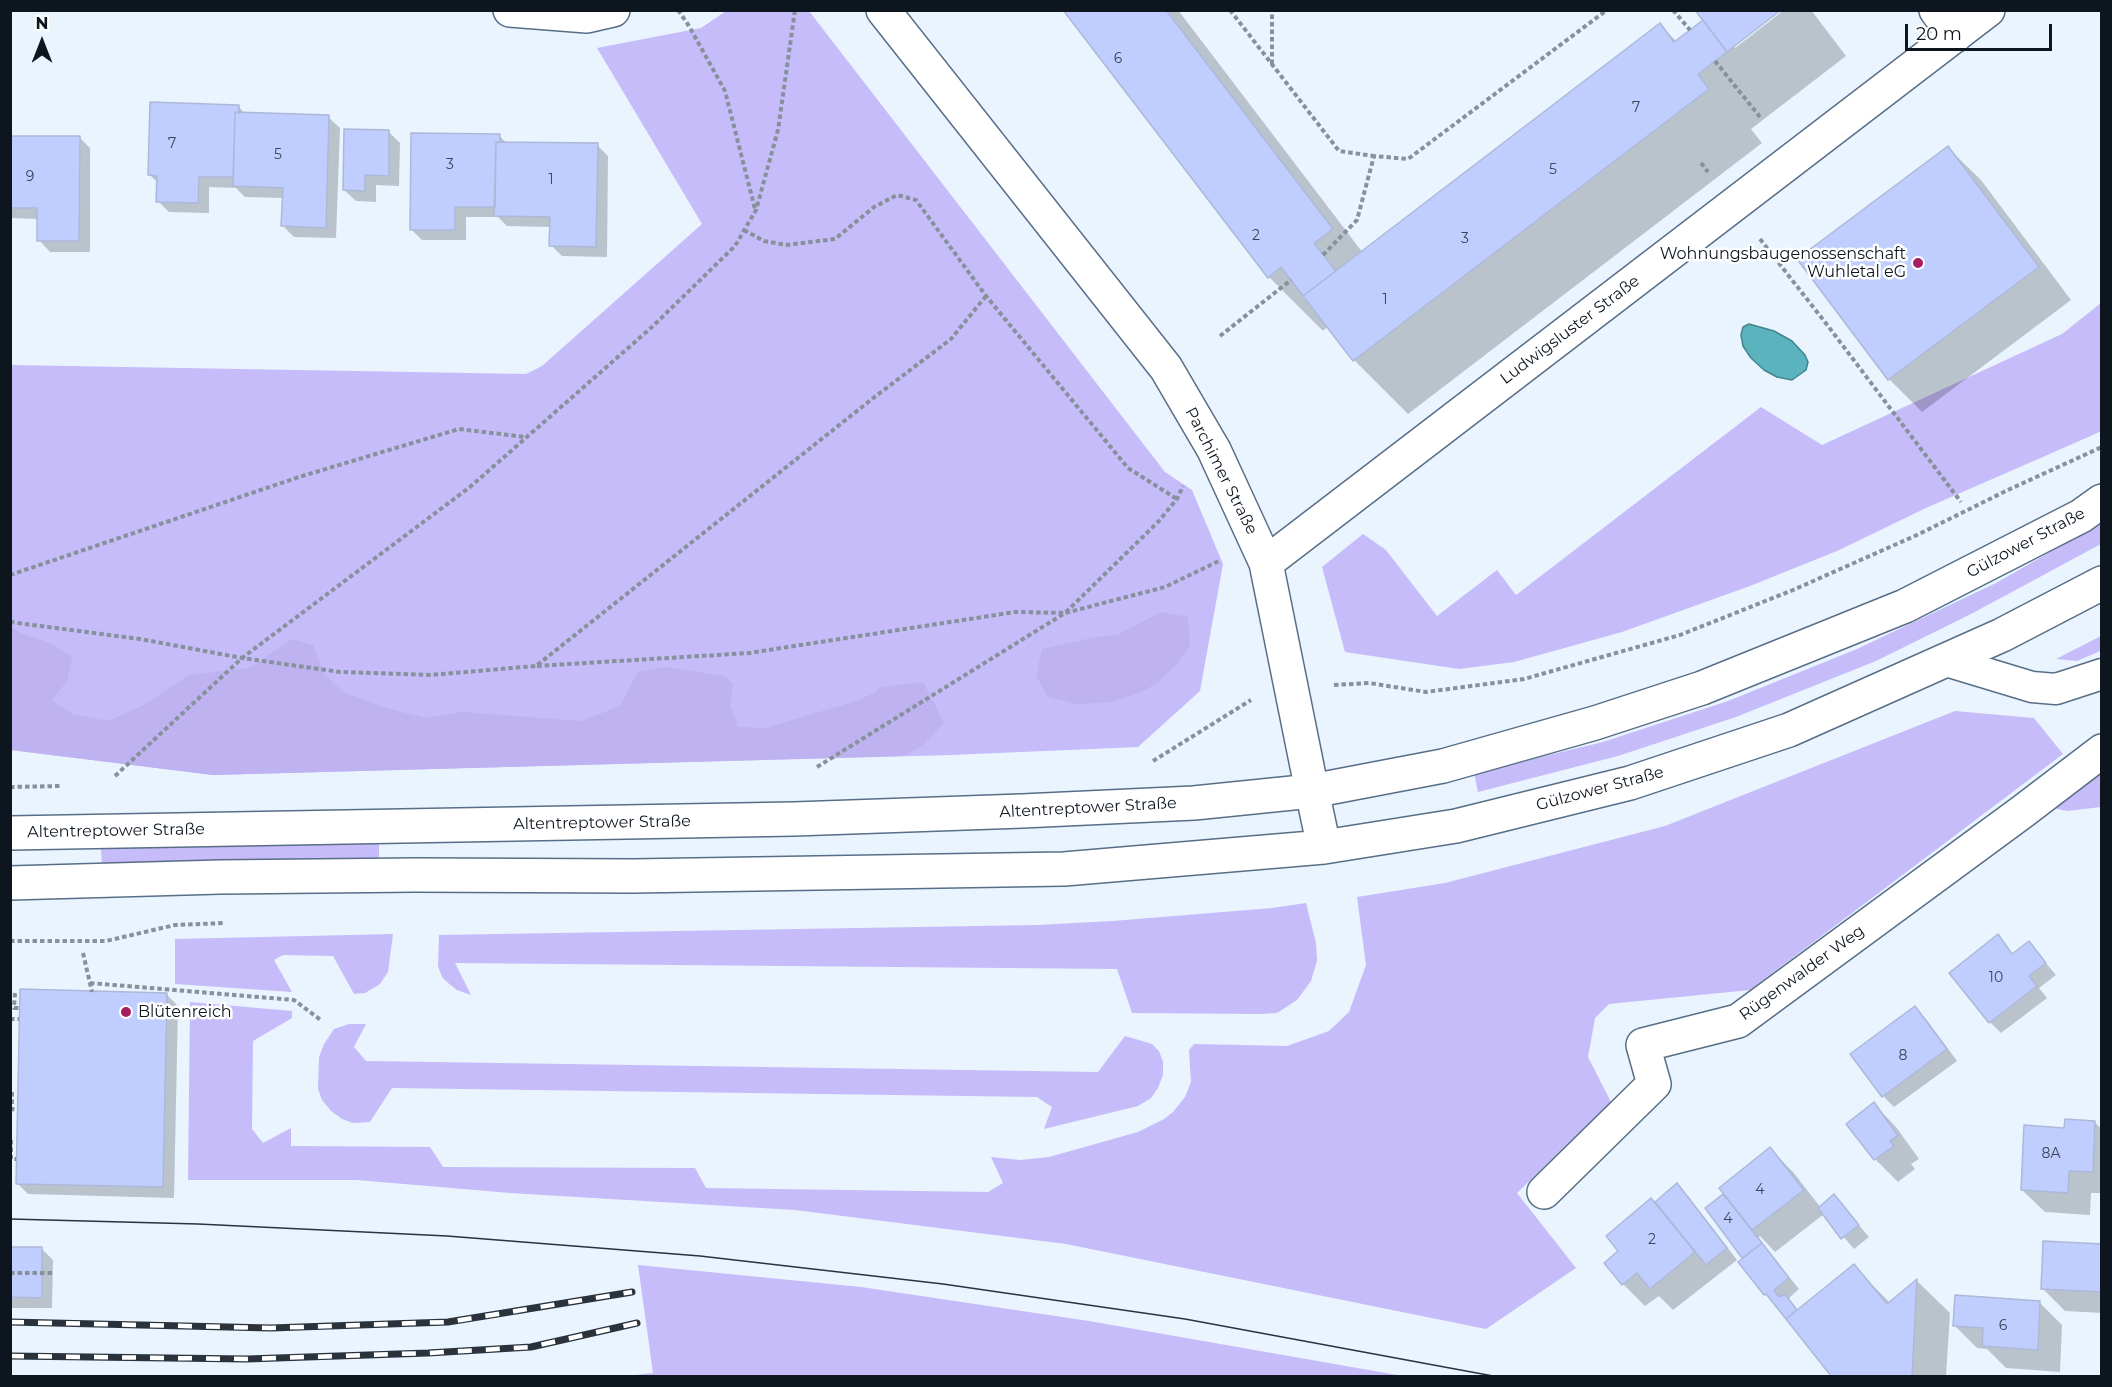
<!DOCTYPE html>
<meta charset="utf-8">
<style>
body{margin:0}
#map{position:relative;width:2112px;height:1387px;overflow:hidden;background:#e9f4ff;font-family:Montserrat,sans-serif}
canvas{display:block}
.frame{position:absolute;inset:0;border:12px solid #0d161f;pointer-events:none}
.north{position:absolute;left:12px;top:12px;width:60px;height:60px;-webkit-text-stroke:4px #fff;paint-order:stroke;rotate:0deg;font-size:16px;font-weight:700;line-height:24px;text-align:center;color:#0d161f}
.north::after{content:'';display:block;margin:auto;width:21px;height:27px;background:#0d161f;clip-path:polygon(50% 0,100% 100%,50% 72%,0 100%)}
.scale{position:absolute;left:1905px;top:24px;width:147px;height:27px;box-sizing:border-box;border:3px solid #0d161f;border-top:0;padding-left:8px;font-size:18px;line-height:21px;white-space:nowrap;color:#0d161f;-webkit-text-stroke:4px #fff;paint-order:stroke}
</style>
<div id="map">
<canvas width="2112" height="1387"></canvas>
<div class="frame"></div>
<div class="north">N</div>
<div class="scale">20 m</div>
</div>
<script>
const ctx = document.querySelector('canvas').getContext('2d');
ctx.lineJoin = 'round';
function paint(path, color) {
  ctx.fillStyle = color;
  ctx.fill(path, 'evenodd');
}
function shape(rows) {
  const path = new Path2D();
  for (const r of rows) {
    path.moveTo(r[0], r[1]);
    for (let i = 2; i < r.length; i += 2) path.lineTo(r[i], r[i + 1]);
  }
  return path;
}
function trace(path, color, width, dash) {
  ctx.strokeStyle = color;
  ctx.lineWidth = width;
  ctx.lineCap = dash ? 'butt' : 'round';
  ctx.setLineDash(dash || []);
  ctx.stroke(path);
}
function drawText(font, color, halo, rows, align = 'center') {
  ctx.font = font + ' Montserrat,sans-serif';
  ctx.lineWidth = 5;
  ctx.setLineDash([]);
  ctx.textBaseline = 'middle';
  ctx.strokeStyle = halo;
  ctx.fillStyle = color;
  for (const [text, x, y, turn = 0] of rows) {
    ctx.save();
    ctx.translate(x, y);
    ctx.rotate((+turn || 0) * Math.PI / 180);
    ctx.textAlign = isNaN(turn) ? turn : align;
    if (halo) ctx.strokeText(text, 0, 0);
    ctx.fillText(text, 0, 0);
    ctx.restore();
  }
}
paint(shape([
 [726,11,809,11,1165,472,1192,490,1223,564,1200,691,1138,747,951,755,213,775,11,750,11,365,526,374,542,366,702,224,597,48,701,28],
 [2101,303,2101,431,2093,435,1926,508,1837,551,1750,586,1622,632,1514,662,1459,669,1345,652,1322,567,1363,534,1386,550,1437,616,1497,570,1516,595,1761,407,1822,445,2062,334],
 [2101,523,2101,544,1971,614,1876,661,1736,717,1618,756,1478,792,1474,773,1603,742,1728,701,1857,649,1996,583],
 [2101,636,2101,650,2098,652,2077,661,2056,659],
 [1955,711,2034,718,2063,754,1750,990,1609,1004,1595,1018,1588,1057,1611,1102,1517,1193,1576,1268,1486,1329,1066,1244,795,1210,510,1193,357,1180,188,1180,190,1002,292,1011,292,1018,253,1041,252,1129,263,1143,291,1128,291,1146,430,1147,443,1167,695,1168,706,1188,988,1192,1003,1183,991,1157,1020,1160,1049,1157,1138,1132,1164,1119,1173,1112,1185,1097,1191,1082,1189,1050,1194,1044,1287,1046,1329,1031,1349,1012,1366,965,1357,897,1445,883,1665,826],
 [2101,774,2101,807,2067,811,2049,807],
 [379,842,379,859,102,866,101,849],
 [1306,903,1316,943,1317,961,1311,981,1297,1000,1277,1013,1260,1014,1132,1013,1117,969,455,963,471,995,457,990,448,983,442,977,438,966,439,935,1037,925,1113,921,1272,908],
 [393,934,388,972,380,984,365,993,354,994,333,956,283,955,274,960,292,992,175,984,175,939],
 [349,1024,366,1024,354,1047,366,1061,1098,1072,1125,1036,1152,1044,1159,1051,1163,1062,1163,1075,1158,1088,1151,1098,1138,1106,1044,1129,1052,1107,1037,1097,392,1088,370,1122,353,1123,342,1119,331,1111,322,1100,318,1089,319,1057,324,1044,334,1029],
 [638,1265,861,1287,1089,1321,1403,1376,626,1376,653,1373]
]), '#c6bcf9');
paint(shape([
 [1161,612,1188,617,1190,645,1177,664,1156,684,1139,693,1111,702,1077,704,1048,697,1036,676,1042,649,1096,637,1117,635],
 [10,624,18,632,52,644,72,657,67,681,52,700,72,714,108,721,144,705,189,675,250,668,292,639,313,645,324,674,343,692,386,708,426,718,462,712,581,721,620,706,638,672,665,667,724,676,733,684,730,705,738,727,766,728,859,700,874,693,881,687,923,682,944,723,922,746,904,756,213,775,11,750]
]), '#beb3f0');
const water = shape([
 [1749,324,1774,331,1792,341,1805,355,1808,362,1806,370,1792,380,1777,377,1764,370,1751,358,1743,346,1741,335,1743,327,1749,324]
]);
paint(water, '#5bb3be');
trace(water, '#44848e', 1.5);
paint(shape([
 [1065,10,1178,10,1363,253,1660,25,1677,42,1733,45,1735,48,1784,10,1811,10,1846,56,1751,129,1762,143,1408,414,1354,360,1328,326,1323,331,1269,277],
 [238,106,246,115,328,117,340,128,336,238,294,237,283,226,284,198,245,197,236,188,209,187,209,213,169,212,158,201,158,183,149,174],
 [389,132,400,143,399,186,376,185,376,202,356,201,344,190],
 [499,136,508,144,597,145,608,156,607,257,562,256,551,245,551,227,507,226,498,217,466,217,466,240,422,240,411,229],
 [10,137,79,137,90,148,90,252,50,252,39,240,39,219,10,218],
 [1948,148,1981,180,2071,300,1922,412,1889,379,1799,259],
 [1997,936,2014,955,2029,943,2056,975,2039,988,2047,998,2001,1033,1990,1022],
 [167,995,178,1006,174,1198,28,1194,17,1183],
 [1915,1008,1926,1019,1957,1061,1894,1107,1883,1096,1852,1055],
 [1874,1104,1896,1127,1919,1159,1911,1164,1915,1169,1898,1182,1875,1159,1848,1124],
 [2095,1123,2102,1129,2102,1193,2091,1193,2090,1215,2045,1212,2022,1190,2066,1129],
 [1770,1149,1793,1172,1821,1208,1834,1196,1869,1237,1854,1249,1824,1214,1775,1252,1760,1236,1758,1238,1799,1289,1788,1299,1799,1311,1854,1266,1890,1303,1917,1281,1950,1313,1946,1376,1833,1376,1777,1305,1765,1294,1744,1258,1707,1209,1725,1194],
 [1677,1185,1688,1196,1737,1260,1673,1310,1659,1296,1645,1306,1623,1284,1620,1251,1655,1204],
 [2102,1246,2102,1313,2065,1311,2042,1288],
 [10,1248,42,1249,53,1260,52,1308,10,1308],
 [2040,1303,2062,1325,2060,1372,2006,1368,1987,1349,1977,1348,1955,1326]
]), '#0003');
const building = shape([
 [1063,10,1166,10,1333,229,1314,243,1336,271,1303,296,1281,267,1268,278,1063,10],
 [1695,10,1781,10,1727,52,1695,10],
 [1703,20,1727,52,1698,74,1709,89,1353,361,1303,296,1660,23,1674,42,1703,20],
 [150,102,239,105,239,113,235,112,233,177,199,177,198,203,156,202,157,176,148,175,150,102],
 [235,112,329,115,326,228,281,226,283,188,233,186,235,112],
 [344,129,389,130,389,176,365,175,365,191,343,190,344,129],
 [411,133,500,134,500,142,496,142,495,207,455,207,455,230,410,230,411,133],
 [10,136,80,136,79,241,37,241,37,208,10,208,10,136],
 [496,142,598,143,596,247,549,246,550,217,494,216,496,142],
 [1948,146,2039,267,1888,380,1797,259,1948,146],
 [1998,934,2012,954,2029,941,2046,963,2029,976,2037,986,1989,1023,1949,973,1998,934],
 [20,989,167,993,163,1187,16,1184,20,989],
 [1915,1006,1947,1049,1882,1097,1850,1054,1915,1006],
 [1874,1102,1898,1136,1890,1141,1894,1146,1874,1160,1846,1124,1874,1102],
 [2065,1119,2095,1121,2093,1172,2069,1171,2068,1193,2021,1190,2024,1125,2064,1128,2065,1119],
 [1770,1147,1804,1190,1752,1230,1719,1188,1770,1147],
 [1677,1183,1727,1248,1706,1265,1655,1202,1677,1183],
 [1723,1194,1762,1243,1742,1258,1705,1208,1723,1194],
 [1834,1194,1859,1225,1841,1239,1818,1208,1834,1194],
 [1651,1198,1695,1252,1650,1289,1637,1273,1622,1285,1604,1263,1618,1251,1606,1236,1651,1198],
 [2043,1241,2102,1244,2102,1292,2041,1289,2043,1241],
 [1762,1243,1789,1278,1774,1290,1779,1297,1785,1294,1797,1310,1786,1319,1766,1294,1764,1295,1738,1262,1762,1243],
 [10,1247,42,1247,42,1298,10,1297,10,1247],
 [1854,1264,1887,1304,1917,1279,1912,1376,1831,1376,1786,1319,1854,1264],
 [1955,1295,2040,1301,2038,1350,1982,1346,1983,1328,1953,1326,1955,1295]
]);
paint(building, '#bfcefe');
trace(building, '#adb8d8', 1.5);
const lane = shape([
 [1946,661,2032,687,2056,689,2102,674]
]);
const street = shape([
 [510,10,587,16,613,10],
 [883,10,1166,368,1214,450,1266,563,1312,791],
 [1936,10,1955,36],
 [1266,563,1988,10],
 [1544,1192,1654,1084,1643,1045,1738,1021,2022,812,2102,751]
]);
const secondary = shape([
 [1312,791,1324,847],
 [10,833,794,819,1022,811,1194,803,1312,791,1443,766,1595,723,1702,688,1905,606,2081,516,2102,501],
 [10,883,220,877,415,875,633,876,1064,869,1324,847,1456,826,1630,783,1789,730,2002,635,2102,583]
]);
trace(lane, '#576e86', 33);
trace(street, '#576e86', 36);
trace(secondary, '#576e86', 36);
trace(shape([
 [678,10,689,26,725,91,755,209],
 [1230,10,1339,151,1374,156],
 [1673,10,1690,30],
 [1715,61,1760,117],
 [1272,64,1272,10],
 [1701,163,1708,172],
 [744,230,764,241,786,245,835,239,874,207,897,195,916,200,986,296,1128,468,1177,499],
 [1760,239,1828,326,1961,502],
 [1323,255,1357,220,1374,156,1408,159,1607,10],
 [986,296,951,339,872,399,536,666,749,653,1015,612,1065,613,1158,522,1177,499,1183,486],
 [1220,336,1291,280],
 [10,575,299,477,459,429,525,437],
 [10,622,140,639,242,658,340,672,430,675,536,666],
 [1334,685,1369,683,1426,692,1524,679,1680,635,1793,590,1917,535,2010,489,2102,447],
 [1153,761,1251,700],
 [817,767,1065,613,1165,587,1219,561],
 [115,776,242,658,470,487,652,327,735,246,756,210,778,130,795,10],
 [10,787,60,786],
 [10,941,106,941,175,925,225,923],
 [83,953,92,992],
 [90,983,294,1000,322,1021],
 [15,993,14,1008,20,1008],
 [10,1019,19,1019],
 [12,1092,12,1109,17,1110],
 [11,1140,11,1159,16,1159],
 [10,1273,53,1273]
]), '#87919b', 4, [4.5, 3]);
trace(lane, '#fff', 30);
trace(street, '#fff', 33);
trace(secondary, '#fff', 33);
trace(shape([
 [10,1219,198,1224,447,1236,700,1256,943,1284,1185,1319,1493,1376]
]), '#2a333c', 1.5);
const rail = shape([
 [10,1322,271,1328,448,1322,632,1292],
 [10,1356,247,1359,428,1353,531,1347,637,1323]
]);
trace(rail, '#2a333c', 7);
trace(rail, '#fff', 4.5, [14]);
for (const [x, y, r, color] of [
 [1918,263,6,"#a81d62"],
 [126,1012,6,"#a81d62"]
]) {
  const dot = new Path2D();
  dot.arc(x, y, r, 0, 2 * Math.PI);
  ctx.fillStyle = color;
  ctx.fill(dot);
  trace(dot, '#fff', 2);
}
drawText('14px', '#3a4457', null, [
 ["6",1118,59],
 ["7",1636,108],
 ["7",172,144],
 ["5",278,155],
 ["3",450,165],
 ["5",1553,170],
 ["9",30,177],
 ["1",551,180],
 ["2",1256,236],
 ["3",1465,239],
 ["1",1385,300],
 ["10",1996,978],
 ["8",1903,1056],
 ["8A",2051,1154],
 ["4",1760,1190],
 ["4",1728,1219],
 ["2",1652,1240],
 ["6",2003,1326]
]);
drawText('16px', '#0d161f', '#fff', [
 ["Wohnungsbaugenossenschaft",1906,254],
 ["Wuhletal eG",1906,272],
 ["Blütenreich",138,1012,"left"]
], 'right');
drawText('16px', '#0d161f', '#fff', [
 ["Ludwigsluster Straße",1570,330,-37],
 ["Parchimer Straße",1221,471,63],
 ["Gülzower Straße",2026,543,-28],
 ["Gülzower Straße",1600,789,-15],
 ["Altentreptower Straße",1088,808,-3],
 ["Altentreptower Straße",602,823,-1],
 ["Altentreptower Straße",116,831,-1],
 ["Rügenwalder Weg",1802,973,-36]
]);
</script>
